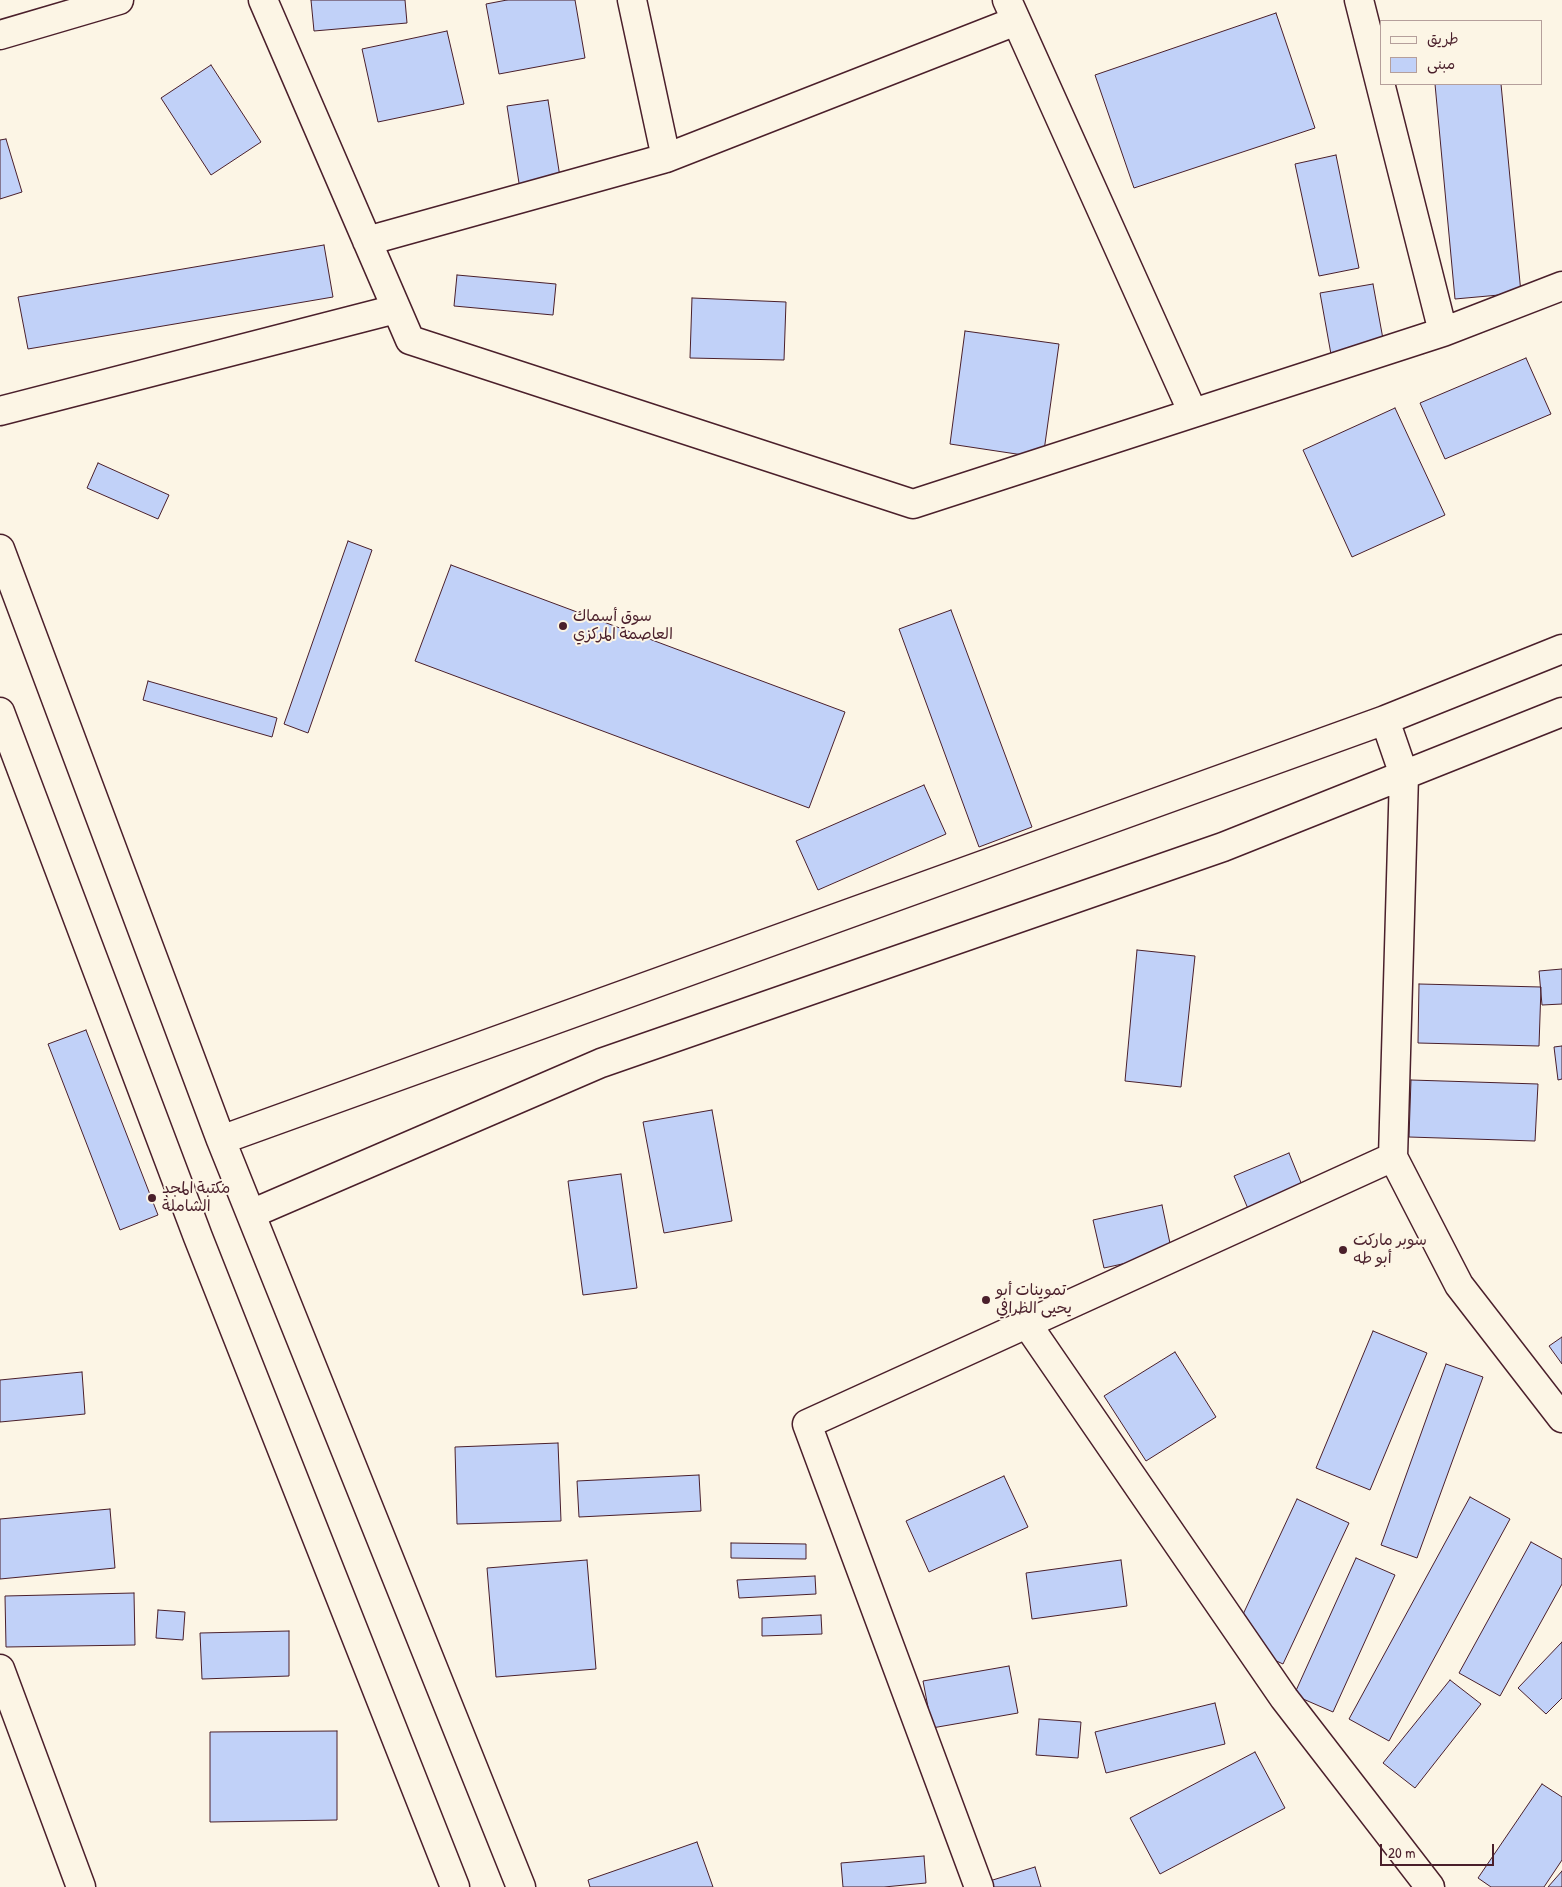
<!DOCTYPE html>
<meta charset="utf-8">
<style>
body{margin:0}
#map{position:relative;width:1562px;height:1887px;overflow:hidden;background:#fcf5e5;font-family:"Patrick Hand","Playpen Sans Arabic",sans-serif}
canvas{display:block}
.legend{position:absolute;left:1380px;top:20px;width:162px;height:65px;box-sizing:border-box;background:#fcf5e5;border:1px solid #b59f9b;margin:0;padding:6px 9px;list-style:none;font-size:15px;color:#4a1f2b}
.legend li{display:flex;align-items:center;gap:10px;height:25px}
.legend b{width:25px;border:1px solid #b59f9b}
.scale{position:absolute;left:1380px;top:1844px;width:114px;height:22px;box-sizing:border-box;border:2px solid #4a1f2b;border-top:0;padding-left:6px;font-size:15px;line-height:18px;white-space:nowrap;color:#4a1f2b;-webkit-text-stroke:4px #fcf5e5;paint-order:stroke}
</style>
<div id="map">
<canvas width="1562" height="1887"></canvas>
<ul class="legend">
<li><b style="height:6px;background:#fcf5e5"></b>طريق</li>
<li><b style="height:14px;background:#c1d1f8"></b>مبنى</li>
</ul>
<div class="scale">20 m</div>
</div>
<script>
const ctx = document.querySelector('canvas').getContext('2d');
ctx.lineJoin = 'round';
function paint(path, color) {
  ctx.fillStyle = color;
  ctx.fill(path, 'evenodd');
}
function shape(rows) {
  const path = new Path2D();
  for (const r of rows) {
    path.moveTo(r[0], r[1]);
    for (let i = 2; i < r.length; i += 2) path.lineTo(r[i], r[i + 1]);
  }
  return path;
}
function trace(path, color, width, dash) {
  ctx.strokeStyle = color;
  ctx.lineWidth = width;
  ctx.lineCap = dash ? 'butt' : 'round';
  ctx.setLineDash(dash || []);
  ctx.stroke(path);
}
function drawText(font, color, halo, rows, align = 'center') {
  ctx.font = font + ' "Patrick Hand","Playpen Sans Arabic",sans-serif';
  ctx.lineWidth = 4;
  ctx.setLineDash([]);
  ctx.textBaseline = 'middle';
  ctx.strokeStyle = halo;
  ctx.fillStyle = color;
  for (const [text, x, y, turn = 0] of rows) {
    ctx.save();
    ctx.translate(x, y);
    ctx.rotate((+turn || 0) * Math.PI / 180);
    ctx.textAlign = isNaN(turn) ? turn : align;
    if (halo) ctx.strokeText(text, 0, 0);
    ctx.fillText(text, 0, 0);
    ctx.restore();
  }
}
const building = shape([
 [311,0,405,0,407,23,314,31,311,0],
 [507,0,575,0,585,58,499,74,486,4,507,0],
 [1276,13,1315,128,1134,188,1095,75,1276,13],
 [447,31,464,104,378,122,362,49,447,31],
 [211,65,261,142,211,175,161,98,211,65],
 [1435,84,1501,84,1521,293,1455,299,1435,84],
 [548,100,562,190,521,196,507,106,548,100],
 [6,139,22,192,0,199,0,140,6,139],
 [1336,155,1359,268,1319,276,1295,164,1336,155],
 [324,245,333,297,28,349,18,297,324,245],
 [457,275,556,284,553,315,454,306,457,275],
 [1373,284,1387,361,1334,371,1320,293,1373,284],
 [692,298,786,302,784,360,690,358,692,298],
 [965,331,1059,344,1043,458,950,444,965,331],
 [1526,358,1551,414,1445,459,1420,403,1526,358],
 [1395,408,1445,515,1352,557,1303,450,1395,408],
 [98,463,169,495,158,519,87,488,98,463],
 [348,541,372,550,308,733,284,724,348,541],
 [451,565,845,712,809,808,415,661,451,565],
 [951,610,1032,827,979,847,899,629,951,610],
 [148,681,277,718,272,737,143,700,148,681],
 [924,785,946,834,818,890,796,841,924,785],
 [1137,950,1195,956,1181,1087,1125,1081,1137,950],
 [1562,969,1562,1004,1542,1005,1539,971,1562,969],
 [1419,984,1541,987,1539,1046,1418,1043,1419,984],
 [86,1030,158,1215,120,1230,48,1044,86,1030],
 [1562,1046,1562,1079,1558,1080,1554,1047,1562,1046],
 [1411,1080,1538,1084,1535,1141,1409,1137,1411,1080],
 [712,1110,732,1221,664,1233,643,1122,712,1110],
 [1289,1153,1306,1195,1252,1218,1234,1176,1289,1153],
 [621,1174,637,1288,583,1295,568,1181,621,1174],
 [1162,1205,1172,1253,1104,1268,1093,1220,1162,1205],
 [1373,1331,1427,1353,1370,1490,1316,1468,1373,1331],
 [1562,1337,1562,1364,1549,1346,1562,1337],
 [1175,1352,1216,1417,1146,1461,1104,1396,1175,1352],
 [1446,1364,1483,1377,1417,1558,1381,1545,1446,1364],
 [82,1372,85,1414,0,1422,0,1380,82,1372],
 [558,1443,561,1521,457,1524,455,1447,558,1443],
 [699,1475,701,1511,579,1517,577,1481,699,1475],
 [1004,1476,1028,1527,929,1572,906,1521,1004,1476],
 [1470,1497,1510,1519,1389,1741,1349,1719,1470,1497],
 [1297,1499,1349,1523,1283,1664,1231,1640,1297,1499],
 [110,1509,115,1568,0,1579,0,1519,110,1509],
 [1531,1542,1562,1559,1562,1584,1500,1696,1459,1673,1531,1542],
 [731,1543,806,1544,806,1559,731,1558,731,1543],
 [1356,1558,1395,1575,1333,1712,1294,1695,1356,1558],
 [587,1560,596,1669,496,1677,487,1568,587,1560],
 [1121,1560,1127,1606,1032,1619,1026,1573,1121,1560],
 [815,1576,816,1594,739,1598,737,1580,815,1576],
 [134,1593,135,1645,6,1647,5,1596,134,1593],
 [158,1610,185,1612,183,1640,156,1638,158,1610],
 [821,1615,822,1634,762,1636,762,1618,821,1615],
 [289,1631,289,1676,202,1679,200,1633,289,1631],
 [1562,1642,1562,1698,1546,1714,1518,1688,1562,1642],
 [1009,1666,1018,1713,932,1728,923,1681,1009,1666],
 [1450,1680,1481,1704,1415,1788,1383,1763,1450,1680],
 [1215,1703,1225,1744,1106,1773,1095,1732,1215,1703],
 [1039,1719,1081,1722,1078,1758,1036,1755,1039,1719],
 [337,1731,337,1820,210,1822,210,1732,337,1731],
 [1255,1752,1285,1808,1160,1874,1130,1818,1255,1752],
 [1542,1784,1562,1797,1562,1860,1544,1887,1491,1887,1478,1878,1542,1784],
 [697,1842,713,1887,590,1887,588,1880,697,1842],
 [924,1856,926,1883,884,1887,843,1887,841,1863,924,1856],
 [1035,1867,1041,1887,984,1887,983,1883,1035,1867],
 [1562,1871,1562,1887,1548,1887,1562,1871]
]);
paint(building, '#c1d1f8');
trace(building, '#4a1f2b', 1);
const minor = shape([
 [263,0,410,340,913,504,1443,332],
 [632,0,666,158,1016,21],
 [1007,0,1193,413],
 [1359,0,1443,332,1562,286],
 [0,35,119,0],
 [367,241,666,158],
 [0,411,396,309],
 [0,549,221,1140,521,1887],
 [0,712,198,1237,455,1887],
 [1385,720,1404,775,1393,1157,1459,1285,1562,1418],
 [221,1140,1385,720,1562,649],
 [251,1214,601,1063,1223,847,1562,712],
 [1027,1324,1284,1698,1430,1887],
 [0,1669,81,1887],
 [979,1887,807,1424,1393,1157]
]);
trace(minor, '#4a1f2b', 31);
trace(minor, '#fcf5e5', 28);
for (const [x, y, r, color] of [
 [563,626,5,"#4a1f2b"],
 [152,1198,5,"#4a1f2b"],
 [1343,1250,5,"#4a1f2b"],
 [986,1300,5,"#4a1f2b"]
]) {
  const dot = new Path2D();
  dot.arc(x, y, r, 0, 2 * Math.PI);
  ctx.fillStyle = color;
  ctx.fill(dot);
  trace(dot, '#fcf5e5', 2);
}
drawText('16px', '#4a1f2b', '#fcf5e5', [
 ["سوق أسماك",573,617],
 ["العاصمة المركزي",573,635],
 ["مكتبة المجد",162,1189],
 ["الشاملة",162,1207],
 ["سوبر ماركت",1353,1241],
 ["أبو طه",1353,1259],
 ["تموينات أبو",996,1291],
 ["يحيى الظرافي",996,1309]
], 'left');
</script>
